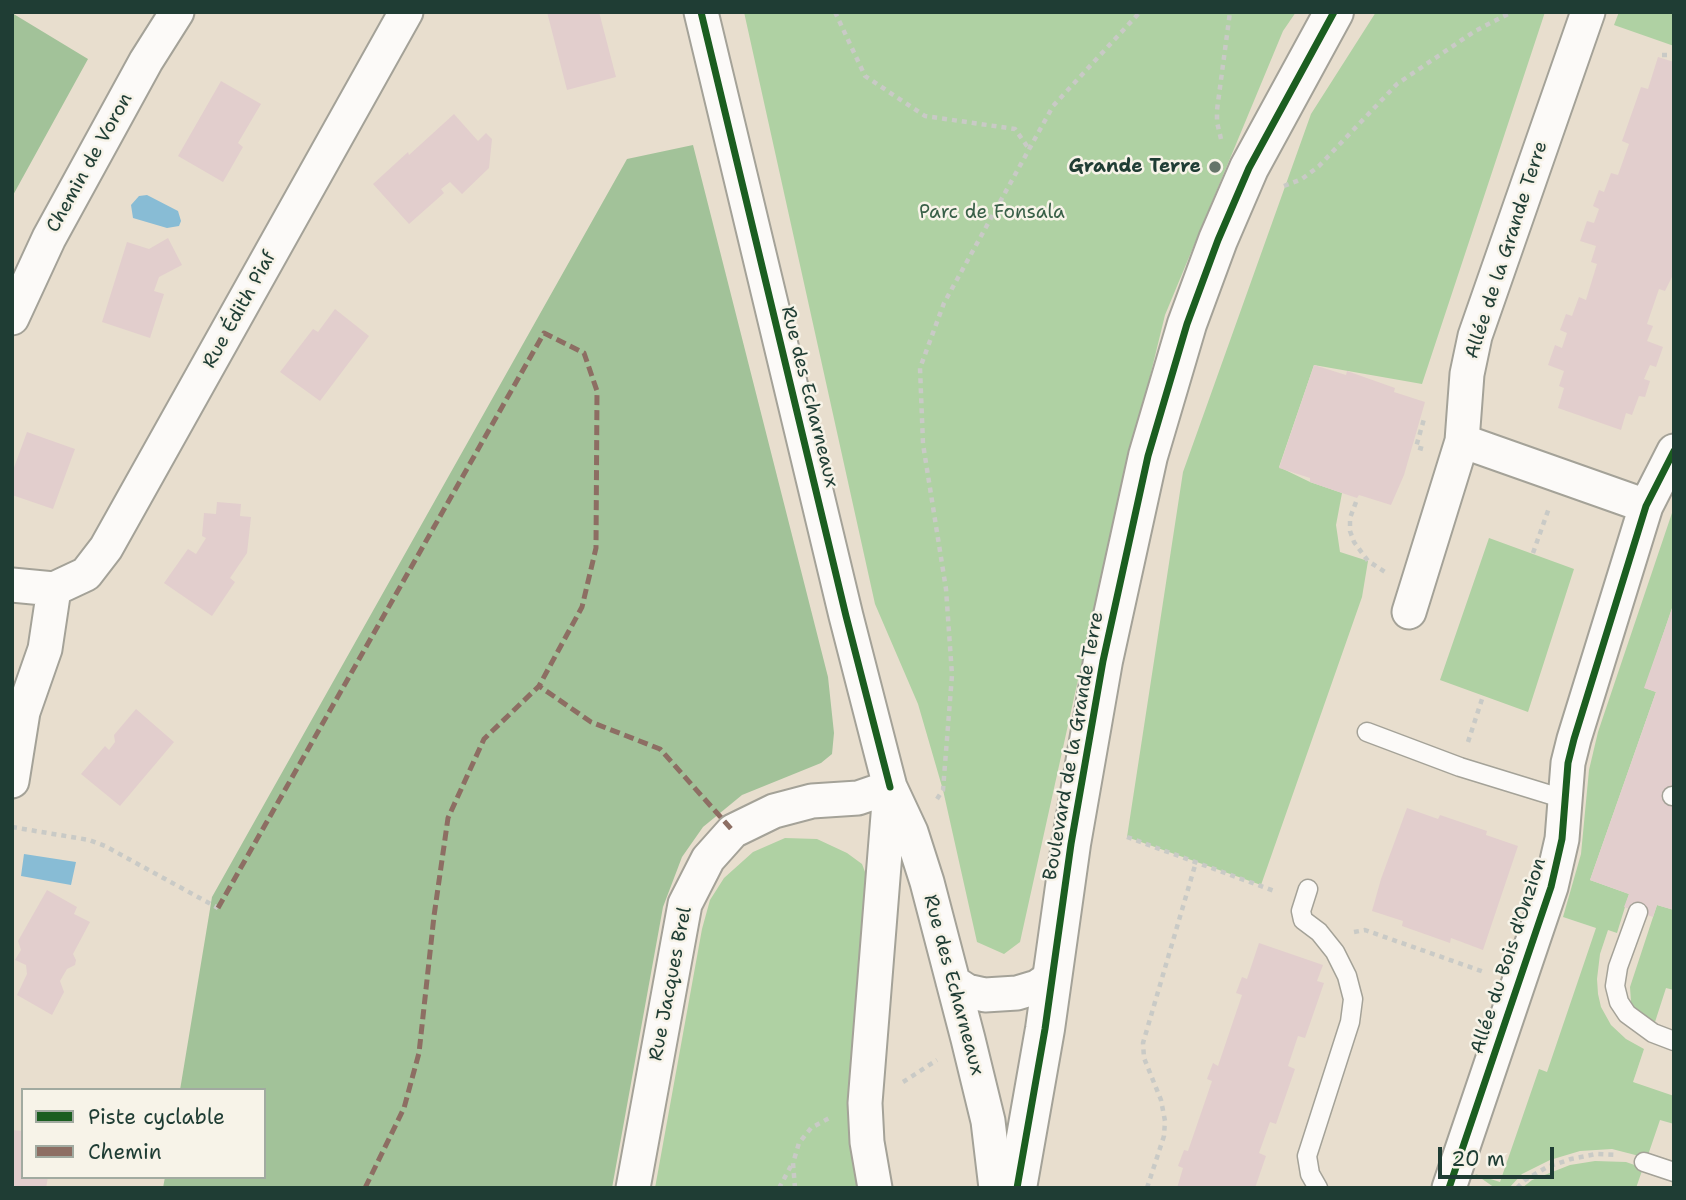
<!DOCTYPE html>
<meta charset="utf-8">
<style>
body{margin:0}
#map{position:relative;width:1686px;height:1200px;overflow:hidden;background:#e8dece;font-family:"Shantell Sans",sans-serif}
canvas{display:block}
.frame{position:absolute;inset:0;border:14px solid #1f3d34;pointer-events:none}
.legend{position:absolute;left:21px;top:1088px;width:245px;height:91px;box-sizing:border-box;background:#f7f3e8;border:2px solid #a1aaa0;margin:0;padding:9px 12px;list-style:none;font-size:21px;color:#1f3d34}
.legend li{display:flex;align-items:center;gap:14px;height:35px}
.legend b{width:35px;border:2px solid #a1aaa0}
.scale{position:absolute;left:1438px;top:1147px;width:116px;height:32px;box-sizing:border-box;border:4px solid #1f3d34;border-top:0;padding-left:9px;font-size:21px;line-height:24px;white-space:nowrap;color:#1f3d34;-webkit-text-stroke:5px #f7f3e8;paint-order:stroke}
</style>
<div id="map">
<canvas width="1686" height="1200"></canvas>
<div class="frame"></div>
<ul class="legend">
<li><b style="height:9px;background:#1b5e20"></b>Piste cyclable</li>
<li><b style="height:9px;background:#8d6e63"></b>Chemin</li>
</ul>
<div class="scale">20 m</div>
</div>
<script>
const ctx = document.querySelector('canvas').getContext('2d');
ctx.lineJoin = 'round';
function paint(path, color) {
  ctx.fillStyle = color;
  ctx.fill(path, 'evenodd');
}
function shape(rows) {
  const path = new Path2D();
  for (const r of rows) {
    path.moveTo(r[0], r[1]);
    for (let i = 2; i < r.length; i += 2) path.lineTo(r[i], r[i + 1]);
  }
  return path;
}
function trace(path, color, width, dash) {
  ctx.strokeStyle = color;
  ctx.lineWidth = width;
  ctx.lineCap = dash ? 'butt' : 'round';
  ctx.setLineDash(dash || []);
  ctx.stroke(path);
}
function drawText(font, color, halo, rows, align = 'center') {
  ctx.font = font + ' "Shantell Sans",sans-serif';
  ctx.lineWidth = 5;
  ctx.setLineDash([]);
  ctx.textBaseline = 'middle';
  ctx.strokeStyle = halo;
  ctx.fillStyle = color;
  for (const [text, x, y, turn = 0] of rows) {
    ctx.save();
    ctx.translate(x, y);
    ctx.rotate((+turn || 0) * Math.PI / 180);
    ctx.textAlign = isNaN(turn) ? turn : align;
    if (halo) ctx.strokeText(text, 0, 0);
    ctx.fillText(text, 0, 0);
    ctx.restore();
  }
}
paint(shape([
 [744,12,1296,12,1283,31,1165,315,1097,594,1020,942,1004,954,977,942,943,790,918,704,875,604],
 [1376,12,1545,12,1422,384,1314,365,1279,467,1310,482,1342,493,1336,525,1340,552,1368,561,1362,597,1261,885,1127,837,1183,472,1311,114],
 [1619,12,1674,12,1674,46,1614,25],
 [1674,507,1674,602,1645,688,1656,692,1590,880,1629,894,1617,933,1608,930,1600,954,1597,979,1598,994,1601,1007,1611,1025,1626,1039,1644,1049,1633,1082,1674,1096,1674,1124,1660,1120,1647,1158,1612,1149,1580,1151,1550,1160,1522,1174,1509,1188,1495,1188,1475,1174,1500,1182,1539,1069,1547,1072,1596,928,1563,917,1581,854,1589,770,1598,732],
 [1489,538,1574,569,1528,712,1440,680],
 [785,838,817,839,847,853,862,864,870,885,867,1188,655,1188,702,929,710,900,724,878,753,852],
 [1657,905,1674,910,1674,990,1666,988,1655,1022,1634,1010,1631,1002,1630,987],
 [1595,1161,1626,1162,1643,1168,1636,1188,1522,1188,1532,1180,1570,1165]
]), '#afd1a3');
paint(shape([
 [12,13,88,59,12,197],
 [693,145,828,677,834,733,832,754,821,763,742,795,703,827,682,857,663,907,612,1188,163,1188,165,1177,264,1177,264,1090,180,1090,212,897,627,159]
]), '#a2c299');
paint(shape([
 [147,195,178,211,181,221,179,226,167,228,133,218,131,205,139,196],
 [24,854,76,862,71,885,21,876]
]), '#88bcd5');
paint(shape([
 [547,12,599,12,616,77,567,90],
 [1658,57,1674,62,1674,273,1665,291,1659,289,1647,324,1653,326,1647,341,1663,347,1656,367,1650,365,1644,379,1650,381,1645,397,1639,396,1632,415,1626,413,1621,430,1558,408,1564,388,1559,386,1564,371,1548,365,1555,345,1562,348,1567,333,1560,330,1566,314,1572,316,1579,297,1586,300,1597,264,1591,262,1596,246,1580,241,1587,221,1594,223,1599,209,1593,206,1599,190,1604,192,1611,173,1618,175,1629,144,1622,141,1641,87,1648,89],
 [221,81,261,104,238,143,243,147,223,182,178,156],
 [454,114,478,141,486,133,492,139,489,168,462,194,450,182,441,189,444,193,409,224,373,184,408,152,409,155],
 [168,238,182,265,159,277,154,291,164,294,150,338,102,322,127,242,149,249],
 [335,309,369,336,320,401,280,372,313,329,318,332],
 [1314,365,1346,375,1347,371,1395,388,1394,392,1425,402,1404,475,1391,505,1359,495,1357,498,1342,493,1310,482,1310,478,1279,468],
 [27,432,75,449,53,509,12,495,12,473],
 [217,502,241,504,240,516,251,517,247,553,230,578,235,582,212,616,164,583,188,549,196,554,206,538,202,536,204,513,216,514],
 [1674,603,1674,910,1657,905,1653,917,1624,907,1629,894,1590,880,1656,692,1644,688],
 [136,709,174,742,120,806,81,774,105,746,109,750,115,742,114,735],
 [1407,808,1438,819,1440,815,1487,831,1486,835,1518,846,1483,950,1451,938,1450,943,1402,926,1403,921,1372,911,1381,879],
 [47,890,77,907,74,914,90,922,73,954,76,960,75,965,67,969,60,981,64,992,52,1015,17,995,27,974,26,965,15,960,21,950,18,941],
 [1259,943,1323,965,1317,981,1324,983,1305,1038,1298,1036,1288,1066,1295,1069,1276,1124,1270,1122,1259,1153,1266,1156,1255,1188,1177,1188,1183,1168,1178,1166,1184,1150,1188,1151,1212,1081,1207,1079,1213,1063,1218,1066,1242,995,1236,993,1242,977,1247,979],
 [12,1130,23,1131,23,1177,48,1177,46,1188,12,1188]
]), '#e2cecd');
const lane = shape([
 [1367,732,1460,767,1564,799],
 [1672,796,1674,796],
 [1308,889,1301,911,1303,920,1319,932,1335,952,1347,976,1353,999,1350,1022,1307,1156,1310,1174,1318,1188],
 [1638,912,1618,967,1615,986,1619,1002,1627,1014,1653,1033,1674,1041],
 [1644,1162,1674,1172]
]);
const street = shape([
 [701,12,846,616,890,787,911,832,927,882,968,1039,988,1121,996,1188],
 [12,318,49,238,146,61,177,12],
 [1462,441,1646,506],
 [12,585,54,589,86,574,106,548,406,12],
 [1409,612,1462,441,1467,374,1475,336,1588,12],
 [12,781,23,712,45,649,54,589],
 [953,982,967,991,985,995,1017,993,1037,987,1053,976],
 [633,1188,685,904,708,859,733,831,774,811,812,801,858,798,890,787],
 [875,1188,867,1142,865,1103,890,790],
 [1449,1188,1551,887,1562,839,1568,763,1574,739,1646,506,1674,451]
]);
const secondary = shape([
 [1017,1188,1045,1029,1071,844,1103,661,1148,456,1187,324,1218,240,1249,168,1334,12]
]);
trace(lane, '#a4a298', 21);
trace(street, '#a4a298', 37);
trace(secondary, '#a4a298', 42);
trace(shape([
 [835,12,865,76,925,116,1015,129,1029,149],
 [1662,55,1674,55],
 [1221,139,1217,122,1217,110,1230,12],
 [1284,186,1302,179,1319,166,1397,84,1475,31,1512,12],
 [1423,449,1416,447,1424,419],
 [1356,502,1350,518,1350,531,1354,542,1368,561,1385,572],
 [1533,553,1549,508],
 [1468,742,1483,696],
 [937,799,943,790,952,675,946,589,923,444,920,368,944,303,1053,106,1140,12],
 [12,827,89,840,105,846,218,908],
 [1127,837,1277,892],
 [1354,932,1365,930,1484,972],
 [903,1082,937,1060],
 [779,1188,792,1164],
 [795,1188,793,1163,799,1143,811,1128,831,1117],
 [1147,1188,1164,1136,1165,1121,1161,1100,1144,1058,1143,1043,1196,862],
 [1517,1188,1525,1180,1547,1167,1571,1159,1596,1154,1617,1155]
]), '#c9cac6', 4.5, [5, 5]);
trace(lane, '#fcfaf8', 18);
trace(street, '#fcfaf8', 33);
trace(secondary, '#fcfaf8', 38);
trace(shape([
 [218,908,544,333,584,353,597,391,596,548,582,607,539,686],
 [365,1188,404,1108,419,1053,434,916,448,818,484,739,539,686,591,722,660,749,733,831]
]), '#8d6e63', 5, [10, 5]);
trace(shape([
 [701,12,846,616,890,787],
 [1017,1188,1045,1029,1071,844,1103,661,1148,456,1187,324,1218,240,1249,168,1334,12],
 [1449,1188,1551,887,1562,839,1568,763,1574,739,1646,506,1674,451]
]), '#1b5e20', 7);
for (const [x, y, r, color] of [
 [1215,167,7,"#65756a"]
]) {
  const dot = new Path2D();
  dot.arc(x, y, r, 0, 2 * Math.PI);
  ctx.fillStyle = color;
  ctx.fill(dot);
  trace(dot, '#f7f3e8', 2.5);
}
drawText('19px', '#1f3d34', '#f7f3e8', [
 ["Chemin de Voron",90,163,-61],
 ["Allée de la Grande Terre",1507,250,-72],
 ["Rue Édith Piaf",240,310,-61],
 ["Rue des Echarneaux",809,397,76],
 ["Boulevard de la Grande Terre",1074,746,-80],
 ["Allée du Bois d'Onzion",1509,956,-72],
 ["Rue Jacques Brel",671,984,-79],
 ["Rue des Echarneaux",953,985,75]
]);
drawText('bold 19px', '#1f3d34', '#f7f3e8', [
 ["Grande Terre",1201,167]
], 'right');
drawText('19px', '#385f47', '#f7f3e8', [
 ["Parc de Fonsala",992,213]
]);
</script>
